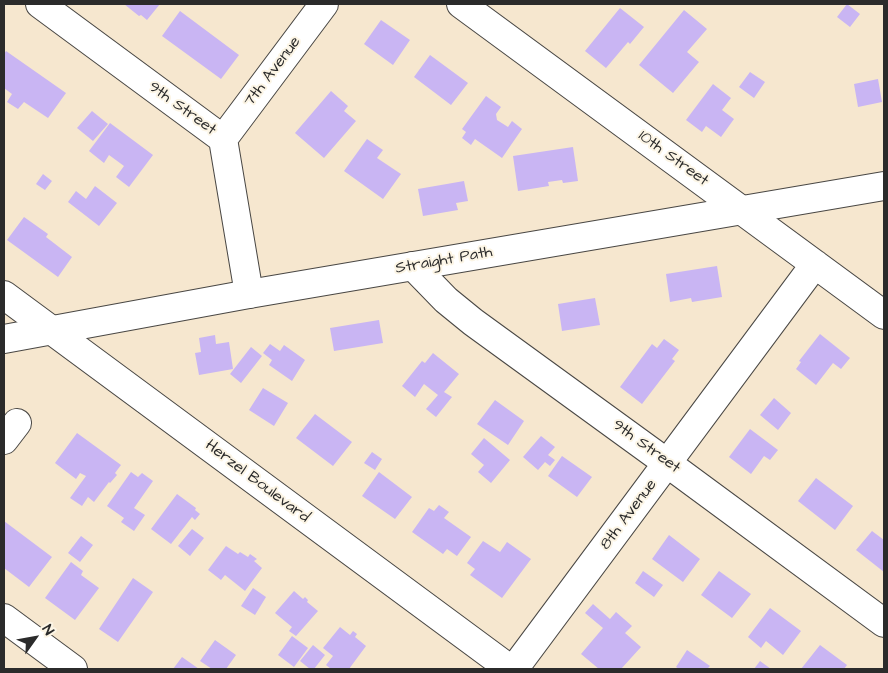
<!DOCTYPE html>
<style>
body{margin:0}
#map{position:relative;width:888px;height:673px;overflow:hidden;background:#f6e7cf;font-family:"Architects Daughter",sans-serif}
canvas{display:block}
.frame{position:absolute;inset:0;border:5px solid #2b2b2b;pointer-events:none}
.north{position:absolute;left:10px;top:613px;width:50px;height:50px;-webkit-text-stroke:4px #fcf5e5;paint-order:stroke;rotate:58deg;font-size:14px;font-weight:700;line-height:20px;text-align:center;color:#2b2b2b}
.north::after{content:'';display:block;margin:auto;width:18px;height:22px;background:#2b2b2b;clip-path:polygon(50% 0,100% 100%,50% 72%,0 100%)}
</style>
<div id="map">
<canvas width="888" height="673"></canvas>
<div class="frame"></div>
<div class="north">N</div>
</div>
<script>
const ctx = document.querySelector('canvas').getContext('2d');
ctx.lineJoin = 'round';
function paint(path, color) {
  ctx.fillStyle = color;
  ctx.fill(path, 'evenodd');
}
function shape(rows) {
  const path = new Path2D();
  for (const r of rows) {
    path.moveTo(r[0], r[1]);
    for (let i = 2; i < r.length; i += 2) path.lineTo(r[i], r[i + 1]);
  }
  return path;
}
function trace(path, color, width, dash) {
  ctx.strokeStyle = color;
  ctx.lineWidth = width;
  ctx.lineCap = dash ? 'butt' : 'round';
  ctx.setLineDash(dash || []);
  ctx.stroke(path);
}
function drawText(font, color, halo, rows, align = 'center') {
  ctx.font = font + ' "Architects Daughter",sans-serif';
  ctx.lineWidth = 4;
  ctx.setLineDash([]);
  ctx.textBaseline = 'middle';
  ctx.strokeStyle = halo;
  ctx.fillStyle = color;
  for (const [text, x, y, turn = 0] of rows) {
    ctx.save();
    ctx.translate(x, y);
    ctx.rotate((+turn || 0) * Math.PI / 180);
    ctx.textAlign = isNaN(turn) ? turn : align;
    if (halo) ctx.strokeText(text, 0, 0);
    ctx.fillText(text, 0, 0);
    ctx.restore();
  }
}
paint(shape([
 [124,4,160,4,147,20,141,15,139,16],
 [847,4,860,14,850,27,837,17],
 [620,8,644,27,630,44,628,42,606,68,585,51],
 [684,10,707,29,687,52,699,62,673,93,639,65],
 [180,11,239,55,221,79,162,36],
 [381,20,410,40,393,65,364,44],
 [6,51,66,93,48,118,24,102,18,109,7,102,12,94,4,88,4,54],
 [430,55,468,83,451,105,414,77],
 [750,72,765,82,754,98,739,87],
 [878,79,882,102,858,107,854,84],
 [713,84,731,98,722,110,734,119,721,137,706,126,702,132,686,120],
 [331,91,348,106,344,111,356,121,324,158,295,133],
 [486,96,501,107,496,114,497,120,508,127,512,121,522,129,502,158,475,139,471,145,462,138,466,132,462,129],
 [92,111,108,124,93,141,77,128],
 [110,123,153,155,129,187,116,177,124,166,109,155,104,163,89,151],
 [367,139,383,150,377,158,401,174,383,199,344,171],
 [573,147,578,181,563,183,562,180,548,182,549,186,518,191,513,156],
 [43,174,52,181,45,190,36,184],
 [464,181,468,201,456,203,458,210,423,216,418,189],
 [95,186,117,203,99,226,68,202,76,191,86,199],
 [24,217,48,234,46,237,72,257,58,277,7,240],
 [717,266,722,297,692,302,691,298,670,302,666,274],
 [595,298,600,325,562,331,558,304],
 [379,320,383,343,334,351,330,328],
 [820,334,850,358,841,369,833,363,816,385,796,369,801,362,799,361],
 [215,335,216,344,229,342,233,369,199,375,195,353,201,352,199,338],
 [664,339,679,350,672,359,675,361,642,404,620,387,652,344,657,348],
 [270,344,280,351,284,345,305,360,292,381,269,365,272,360,263,353],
 [251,347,262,356,241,383,230,374],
 [433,353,459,374,444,392,452,397,436,417,426,409,438,395,424,384,415,397,402,386,422,361,425,363],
 [263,388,288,403,274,426,249,410],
 [774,398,791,413,778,430,760,415],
 [495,400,524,421,508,445,477,424],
 [315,414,352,442,333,466,296,438],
 [750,429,778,450,770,460,764,456,751,474,729,457],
 [77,433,121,465,115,473,117,475,110,483,109,482,94,502,88,497,82,506,70,498,86,476,80,473,76,479,55,463],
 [541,436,555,447,548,455,555,460,550,466,545,462,538,470,523,457],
 [484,438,510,460,491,483,478,472,484,465,471,454],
 [372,452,382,459,375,470,364,463],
 [562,456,592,477,577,497,548,476],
 [131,472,138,477,142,473,153,481,134,508,145,515,134,531,121,522,124,518,107,506],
 [379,472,412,497,395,519,362,496],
 [816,478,853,506,835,530,798,501],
 [177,494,196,508,195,510,200,514,195,520,192,517,171,544,151,529],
 [439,505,449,512,444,518,471,537,457,556,447,549,443,554,412,532,429,508,434,511],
 [4,521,52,557,29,587,4,568],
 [192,529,204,538,190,556,178,546],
 [872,531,884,540,884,572,856,550],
 [669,535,700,559,683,582,652,559],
 [81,536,93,545,80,562,68,553],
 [483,541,500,552,507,542,531,559,502,598,470,575,475,569,467,563],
 [226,546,238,554,240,552,248,557,250,554,257,559,254,561,262,568,245,591,225,575,221,580,208,570],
 [71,562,83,571,81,575,99,588,75,620,45,598],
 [643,571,663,585,654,597,635,583],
 [719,571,751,594,732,618,701,595],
 [133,578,153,592,118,642,99,629],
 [253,588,266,597,255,615,241,606],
 [294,591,303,599,305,597,308,600,307,602,318,611,296,636,289,631,292,627,275,613],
 [593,604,610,619,616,612,632,626,625,633,641,647,621,669,599,669,581,654,603,628,585,613],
 [770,608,801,631,783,655,766,641,761,648,748,637],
 [340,627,350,635,353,631,357,634,355,637,366,646,349,669,331,669,326,665,333,656,323,648],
 [292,636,308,648,294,667,278,655],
 [215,640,236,655,226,669,212,669,200,661],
 [313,645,325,655,314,669,310,669,300,661],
 [820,645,847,665,844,669,801,669],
 [687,650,710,666,707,669,679,669,676,667],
 [182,657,199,669,173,669],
 [760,661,771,669,754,669]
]), '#c9b5f3');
const minor = shape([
 [40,4,223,139,249,294],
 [461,4,884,315],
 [223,139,324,4],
 [413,266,446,300,473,322,667,463,884,623],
 [4,295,510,669],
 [4,440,17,423],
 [4,618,73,669],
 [514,669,815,264]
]);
const major = shape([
 [4,339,249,294,884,186]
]);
trace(minor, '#494744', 30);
trace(major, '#494744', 30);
trace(minor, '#fff', 28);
trace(major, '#fff', 28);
drawText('16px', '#2b2b2b', '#fcf5e5', [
 ["7th Avenue",273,72,-53],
 ["9th Street",182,109,36],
 ["10th Street",673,159,36],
 ["Straight Path",444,261,-10],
 ["9th Street",646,447,36],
 ["Herzel Boulevard",257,482,37],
 ["8th Avenue",629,515,-53]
]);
</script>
